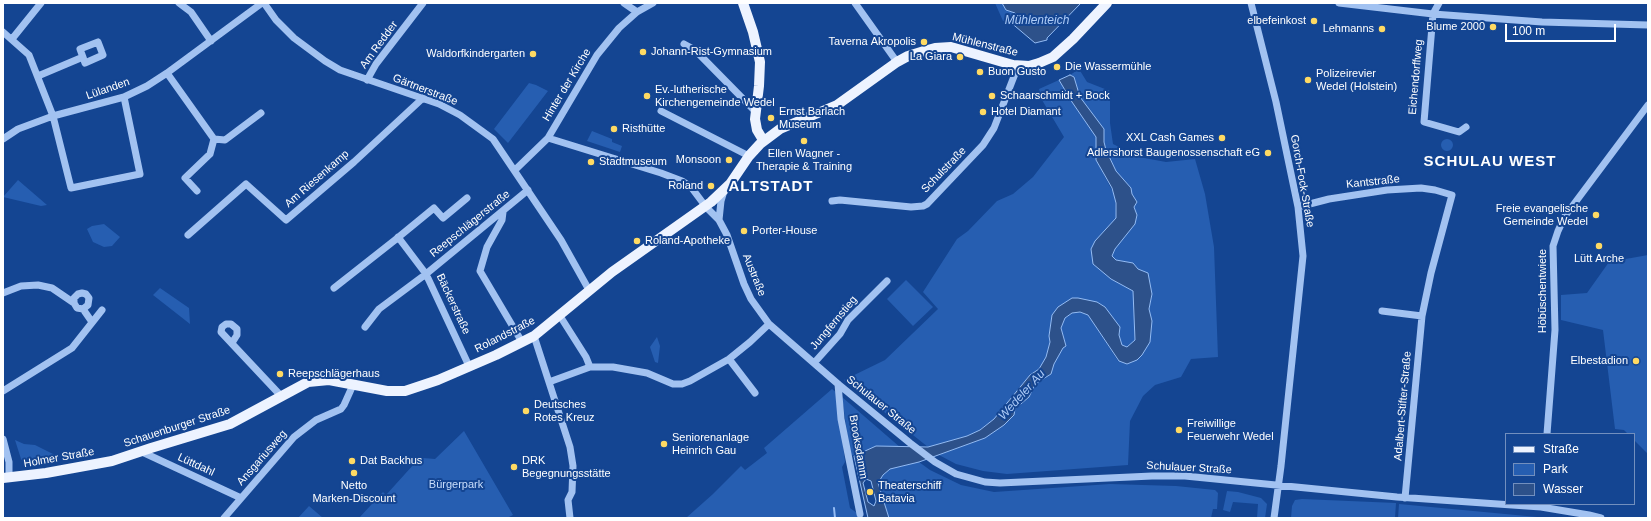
<!DOCTYPE html>
<meta charset="utf-8">
<style>
body{margin:0}
#map{position:relative;width:1651px;height:521px;overflow:hidden;background:#144592;font-family:Arial,sans-serif}
canvas{display:block}
.frame{position:absolute;inset:0;border:4px solid #fff;pointer-events:none}
.legend{position:absolute;left:1505px;top:433px;width:130px;height:72px;box-sizing:border-box;background:#144592;border:1px solid #728fbe;margin:0;padding:5px 7px;list-style:none;font-size:12px;color:#fff}
.legend li{display:flex;align-items:center;gap:8px;height:20px}
.legend b{width:20px;border:1px solid #728fbe}
.scale{position:absolute;left:1505px;top:24px;width:111px;height:18px;box-sizing:border-box;border:2px solid #fff;border-top:0;padding-left:5px;font-size:12px;line-height:14px;white-space:nowrap;color:#fff;-webkit-text-stroke:3px #144592;paint-order:stroke}
</style>
<div id="map">
<canvas width="1651" height="521"></canvas>
<div class="frame"></div>
<ul class="legend">
<li><b style="height:5px;background:#edf3ff"></b>Straße</li>
<li><b style="height:11px;background:#265eb1"></b>Park</li>
<li><b style="height:11px;background:#2d518a"></b>Wasser</li>
</ul>
<div class="scale">100 m</div>
</div>
<script>
const ctx = document.querySelector('canvas').getContext('2d');
ctx.lineJoin = 'round';
function paint(path, color) {
  ctx.fillStyle = color;
  ctx.fill(path, 'evenodd');
}
function shape(rows) {
  const path = new Path2D();
  for (const r of rows) {
    if (r.length === 3) {
      path.moveTo(r[0] + r[2], r[1]);
      path.arc(r[0], r[1], r[2], 0, 2 * Math.PI);
      continue;
    }
    path.moveTo(r[0], r[1]);
    for (let i = 2; i < r.length; i += 2) path.lineTo(r[i], r[i + 1]);
  }
  return path;
}
function trace(path, color, width, dash) {
  ctx.strokeStyle = color;
  ctx.lineWidth = width;
  ctx.lineCap = dash ? 'butt' : 'round';
  ctx.setLineDash(dash || []);
  ctx.stroke(path);
}
function drawText(font, color, halo, rows, align = 'center') {
  ctx.font = font + ' Arial,sans-serif';
  ctx.lineWidth = 4;
  ctx.setLineDash([]);
  ctx.textBaseline = 'middle';
  ctx.strokeStyle = halo;
  ctx.fillStyle = color;
  for (const [text, x, y, turn = 0] of rows) {
    ctx.save();
    ctx.translate(x, y);
    ctx.rotate((+turn || 0) * Math.PI / 180);
    ctx.textAlign = isNaN(turn) ? turn : align;
    if (halo) ctx.strokeText(text, 0, 0);
    ctx.fillText(text, 0, 0);
    ctx.restore();
  }
}
paint(shape([
 [995,3,1002,3,1006,10,1015,13,1017,16,1013,20,1003,21],
 [1079,69,1087,82,1110,91,1110,123,1113,144,1127,151,1128,155,1166,162,1195,159,1205,194,1214,247,1218,357,1191,359,1181,377,1155,385,1143,396,1130,421,1128,465,1007,474,983,471,956,464,939,455,985,438,1029,397,1035,384,1051,374,1054,364,1063,348,1066,346,1061,328,1065,318,1072,313,1080,312,1088,315,1118,361,1152,321,1149,309,1152,294,1138,269,1133,263,1116,260,1112,256,1115,249,1135,224,1137,215,1134,207,1137,202,1132,194,1131,188,1116,171,1106,150,1104,142,1104,129,1080,97,1074,77,1070,75],
 [1059,80,1072,102,1096,137,1096,160,1115,196,1116,218,1112,224,1102,233,1111,279,1133,291,1135,340,1127,347,1122,345,1119,335,1120,327,1105,307,1097,302,1051,323,1051,330,1049,336,1050,342,1046,357,1039,369,1030,375,994,419,980,430,967,436,928,447,844,380,885,360,938,309,923,292,957,239,968,231,997,201,1013,194,1033,177,1064,137,1042,100,1039,89],
 [529,83,536,85,548,91,508,143,494,129],
 [592,131,612,139,612,142,622,146,620,152,587,141],
 [1447,145,6],
 [18,180,47,205,41,206,3,197],
 [104,224,120,237,112,246,104,247,93,242,87,229,92,226],
 [1648,255,1648,454,1634,440,1634,434,1628,434,1624,430,1615,429,1603,330,1561,320,1561,295,1587,293,1609,262],
 [906,280,933,307,913,326,887,299],
 [160,288,189,308,190,324,153,295],
 [657,337,660,346,658,363,655,362,650,347],
 [832,389,837,393,845,462,842,467,850,508,857,513,858,518,686,518,713,494,741,466,745,470,767,453,764,448],
 [842,397,901,448,876,446,854,456,850,454],
 [464,431,513,515,507,518,359,518,383,492,386,495,414,464,423,458,435,459],
 [15,440,24,444,35,445,55,455,46,457,47,463,25,465,21,459],
 [919,462,930,470,961,485,994,492,1110,484,1176,486,1215,490,1218,493,1217,509,1213,509,1211,518,889,518,878,483,883,475,890,469],
 [1227,491,1238,492,1261,498,1267,504,1265,518,1257,518,1258,504,1233,502,1230,512,1223,510],
 [1302,499,1396,503,1395,518,1291,518,1292,506,1295,500],
 [1399,504,1537,517,1544,518,1398,518],
 [309,506,323,518,298,518]
]), '#265eb1');
const water = shape([
 [1002,3,1081,3,1047,38,1047,40,1035,43,1009,21,1013,20,1017,16,1015,13,1006,10,1002,3],
 [1070,75,1074,77,1080,97,1104,129,1104,142,1106,150,1116,171,1131,188,1132,194,1137,202,1134,207,1137,215,1135,224,1115,249,1112,256,1116,260,1133,263,1138,269,1148,273,1152,294,1149,309,1152,321,1150,342,1142,355,1137,360,1127,364,1119,361,1088,315,1080,312,1072,313,1065,318,1061,328,1066,346,1063,348,1054,364,1051,374,1035,384,1029,397,1015,409,1014,415,1004,425,985,438,919,462,890,469,883,475,878,483,889,518,868,518,854,456,876,446,928,447,967,436,980,430,994,419,1030,375,1039,369,1046,357,1050,342,1049,336,1052,315,1058,307,1072,298,1078,298,1097,302,1105,307,1120,327,1119,335,1122,345,1127,347,1135,340,1133,291,1111,279,1093,264,1091,249,1095,241,1116,218,1116,203,1112,188,1096,160,1096,137,1072,102,1059,80,1070,75],
 [866,479,871,481,876,501,874,506,868,502,863,483,866,479]
]);
paint(water, '#2d518a');
trace(water, '#94bcf4', 1);
trace(shape([
 [834,508,835,518]
]), '#94bcf4', 2);
trace(shape([
 [179,3,191,12,211,41],
 [264,3,276,20,294,38,325,61,340,70,439,104,460,115,493,139,561,240,589,290],
 [624,3,637,12],
 [855,3,897,62],
 [1251,3,1276,102,1298,207,1303,256,1281,466,1274,518],
 [1339,3,1433,14,1542,22,1648,25],
 [1439,3,1433,14,1424,122,1459,132,1466,127],
 [3,32,29,55,53,116,71,188,140,174,124,97],
 [12,39,41,3],
 [98,42,103,55,85,63,80,49,98,42],
 [684,44,695,50,755,111],
 [167,73,214,139,225,140,261,113],
 [38,76,83,57],
 [367,80,376,64,423,3],
 [661,111,749,156],
 [548,138,661,173,682,181,691,187,706,207,719,220,727,235,744,284,751,299,769,324,838,384,910,443,935,462,956,474,985,482,1000,483,1152,476,1185,476,1397,497,1541,507,1589,515,1601,518],
 [3,139,18,129,53,116,124,97,147,86,167,73,262,3],
 [515,170,548,138,597,55,619,28,637,12,653,3],
 [197,191,185,178,210,154,214,139],
 [832,201,840,200,911,207,923,206,927,204,983,145,994,128,1018,66],
 [1298,207,1329,199,1387,190,1421,188,1435,190,1452,195,1431,273,1422,316,1405,498],
 [503,212,502,220,487,247,480,271,522,342],
 [719,220,721,201,724,191],
 [188,235,246,184,286,220,354,162,423,98],
 [398,237,426,274,469,366],
 [334,288,395,240,434,208,443,218,467,198],
 [3,293,21,286,38,285,52,288,74,303],
 [83,309,88,305,89,298,86,294,82,293,78,294,74,298,74,303,77,308,83,309,92,322],
 [1382,311,1422,316],
 [560,316,586,357,590,367],
 [365,327,379,309,426,274,528,190],
 [534,336,570,447,573,466,572,492,568,500,570,518],
 [232,343,237,335,237,329,231,324,226,324,222,327,221,332,282,397],
 [729,359,755,393],
 [814,363,840,334,848,320,887,281],
 [549,382,590,367,613,367,647,373,673,384,682,384,690,381,729,359,750,342,769,324],
 [838,384,841,419,860,514],
 [3,391,72,348,102,310],
 [1547,434,1555,330,1553,246,1558,231,1565,216,1648,105],
 [3,439,9,462,9,478],
 [140,451,241,498],
 [224,518,294,437,316,420,341,409,344,405,353,385]
]), '#a2c2f1', 7);
trace(shape([
 [743,3,753,32,760,62,759,86,755,119,757,130,763,140],
 [3,478,46,473,112,461,151,448,230,424,308,382,329,380,387,391,405,391,438,380,496,355,534,336,612,272,711,202,730,184,749,156,760,144,780,129,837,105,897,62,908,56,924,51,935,48,951,47,1013,65,1029,66,1039,63,1053,57,1073,39,1107,3]
]), '#edf3ff', 10);
for (const [x, y, r, color] of [
 [1314,21,4,"#ffda63"],
 [1493,27,4,"#ffda63"],
 [1382,29,4,"#ffda63"],
 [924,42,4,"#ffda63"],
 [643,52,4,"#ffda63"],
 [533,54,4,"#ffda63"],
 [960,57,4,"#ffda63"],
 [1057,67,4,"#ffda63"],
 [980,72,4,"#ffda63"],
 [1308,80,4,"#ffda63"],
 [647,96,4,"#ffda63"],
 [992,96,4,"#ffda63"],
 [983,112,4,"#ffda63"],
 [771,118,4,"#ffda63"],
 [614,129,4,"#ffda63"],
 [1222,138,4,"#ffda63"],
 [804,141,4,"#ffda63"],
 [1268,153,4,"#ffda63"],
 [729,160,4,"#ffda63"],
 [591,162,4,"#ffda63"],
 [711,186,4,"#ffda63"],
 [1596,215,4,"#ffda63"],
 [744,231,4,"#ffda63"],
 [637,241,4,"#ffda63"],
 [1599,246,4,"#ffda63"],
 [1636,361,4,"#ffda63"],
 [280,374,4,"#ffda63"],
 [526,411,4,"#ffda63"],
 [1179,430,4,"#ffda63"],
 [664,444,4,"#ffda63"],
 [352,461,4,"#ffda63"],
 [514,467,4,"#ffda63"],
 [354,473,4,"#ffda63"],
 [870,492,4,"#ffda63"]
]) {
  const dot = new Path2D();
  dot.arc(x, y, r, 0, 2 * Math.PI);
  ctx.fillStyle = color;
  ctx.fill(dot);
  trace(dot, '#144592', 1.5);
}
drawText('11px', '#fff', '#144592', [
 ["elbefeinkost",1306,21,"right"],
 ["Blume 2000",1485,27,"right"],
 ["Lehmanns",1374,29,"right"],
 ["Taverna Akropolis",916,42,"right"],
 ["Johann-Rist-Gymnasium",651,52],
 ["Waldorfkindergarten",525,54,"right"],
 ["La Giara",952,57,"right"],
 ["Die Wassermühle",1065,67],
 ["Buon Gusto",988,72],
 ["Polizeirevier",1316,74],
 ["Wedel (Holstein)",1316,87],
 ["Ev.-lutherische",655,90],
 ["Kirchengemeinde Wedel",655,103],
 ["Schaarschmidt + Bock",1000,96],
 ["Ernst Barlach",779,112],
 ["Museum",779,125],
 ["Hotel Diamant",991,112],
 ["Risthütte",622,129],
 ["XXL Cash Games",1214,138,"right"],
 ["Adlershorst Baugenossenschaft eG",1260,153,"right"],
 ["Ellen Wagner -",804,154,"center"],
 ["Therapie & Training",804,167,"center"],
 ["Monsoon",721,160,"right"],
 ["Stadtmuseum",599,162],
 ["Roland",703,186,"right"],
 ["Freie evangelische",1588,209,"right"],
 ["Gemeinde Wedel",1588,222,"right"],
 ["Porter-House",752,231],
 ["Roland-Apotheke",645,241],
 ["Lütt Arche",1599,259,"center"],
 ["Elbestadion",1628,361,"right"],
 ["Reepschlägerhaus",288,374],
 ["Deutsches",534,405],
 ["Rotes Kreuz",534,418],
 ["Freiwillige",1187,424],
 ["Feuerwehr Wedel",1187,437],
 ["Seniorenanlage",672,438],
 ["Heinrich Gau",672,451],
 ["Dat Backhus",360,461],
 ["DRK",522,461],
 ["Begegnungsstätte",522,474],
 ["Netto",354,486,"center"],
 ["Marken-Discount",354,499,"center"],
 ["Theaterschiff",878,486],
 ["Batavia",878,499]
], 'left');
drawText('11px', '#fff', '#144592', [
 ["Am Redder",379,45,-54],
 ["Mühlenstraße",985,45,14],
 ["Eichendorffweg",1416,77,-85],
 ["Hinter der Kirche",567,85,-59],
 ["Lülanden",108,89,-19],
 ["Gärtnerstraße",425,90,21],
 ["Schulstraße",944,170,-46],
 ["Am Riesenkamp",317,179,-41],
 ["Gorch-Fock-Straße",1302,181,80],
 ["Kantstraße",1373,182,-6],
 ["Reepschlägerstraße",470,224,-39],
 ["Austraße",754,275,68],
 ["Höbüschentwiete",1543,291,-90],
 ["Bäckerstraße",453,304,65],
 ["Jungfernstieg",834,323,-50],
 ["Rolandstraße",505,335,-27],
 ["Schulauer Straße",881,405,39],
 ["Adalbert-Stifter-Straße",1403,406,-85],
 ["Schauenburger Straße",177,427,-18],
 ["Brooksdamm",858,447,80],
 ["Holmer Straße",59,458,-10],
 ["Ansgariusweg",262,458,-49],
 ["Lüttdahl",196,465,25],
 ["Schulauer Straße",1189,468,3]
]);
drawText('11px', '#c9defc', '#144592', [
 ["Bürgerpark",456,485]
]);
drawText('italic 12px', '#aeccf8', '#144592', [
 ["Mühlenteich",1037,21],
 ["Wedeler Au",1022,395,-48]
]);
ctx.letterSpacing = '1px';
drawText('bold 15px', '#fff', '#144592', [
 ["SCHULAU WEST",1490,162],
 ["ALTSTADT",771,187]
]);
ctx.letterSpacing = '0px';
</script>
